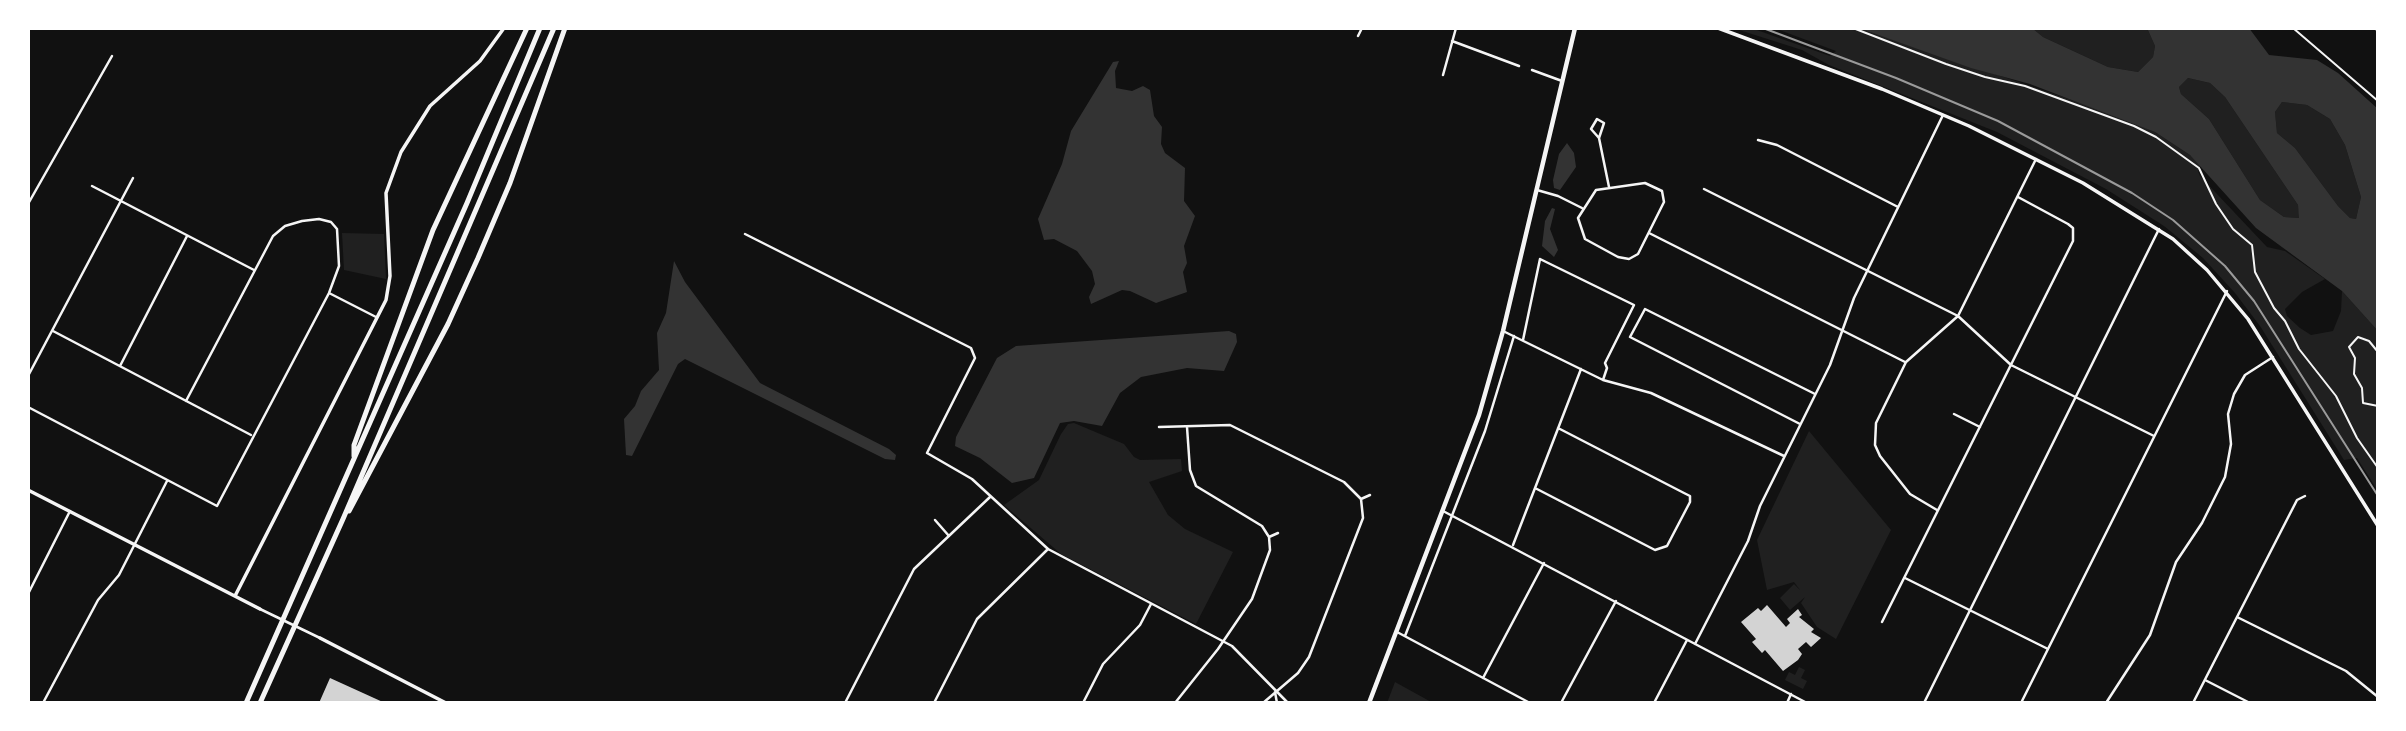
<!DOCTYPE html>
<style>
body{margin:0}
#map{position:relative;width:2406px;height:731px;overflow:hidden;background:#111;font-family:Signika,sans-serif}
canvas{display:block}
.frame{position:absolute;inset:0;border:30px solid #fff;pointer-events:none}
</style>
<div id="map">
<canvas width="2406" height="731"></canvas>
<div class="frame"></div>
</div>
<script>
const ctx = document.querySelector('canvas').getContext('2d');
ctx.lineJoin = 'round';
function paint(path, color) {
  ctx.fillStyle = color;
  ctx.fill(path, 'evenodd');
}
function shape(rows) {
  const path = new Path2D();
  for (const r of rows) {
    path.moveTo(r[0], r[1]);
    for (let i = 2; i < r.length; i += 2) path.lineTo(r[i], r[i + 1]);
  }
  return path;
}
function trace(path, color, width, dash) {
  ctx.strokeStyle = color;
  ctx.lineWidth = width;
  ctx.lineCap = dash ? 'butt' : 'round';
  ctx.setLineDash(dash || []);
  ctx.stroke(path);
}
paint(shape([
 [1733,28,1751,28,1830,56,1836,51,1774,28,1859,28,2119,116,2155,132,2190,155,2201,165,2198,171,2200,176,2267,247,2285,251,2325,279,2302,292,2285,309,2287,316,2300,328,2311,335,2333,331,2341,311,2342,291,2378,331,2378,491,2357,458,2344,460,2260,326,2235,293,2203,258,2164,226,2106,189,1997,132,1829,65,1802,50],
 [2032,28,2147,28,2155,46,2153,57,2138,72,2108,67,2043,37],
 [2188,78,2210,83,2225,97,2298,205,2300,218,2284,217,2260,200,2209,119,2181,94,2179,87],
 [2282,102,2307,105,2330,119,2345,145,2361,197,2356,219,2350,218,2338,206,2295,148,2277,133,2275,112],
 [342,233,384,234,386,279,344,270],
 [1074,423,1124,444,1134,457,1140,460,1181,459,1182,471,1149,482,1168,515,1185,529,1233,552,1196,624,1061,554,1004,505,1039,480,1061,434,1068,424],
 [1809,431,1891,530,1836,639,1817,627,1801,603,1805,597,1790,610,1780,598,1794,584,1800,590,1794,582,1767,590,1757,540],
 [1799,667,1805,670,1801,678,1807,681,1803,689,1785,680,1789,672,1795,675],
 [1395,682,1433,703,1387,703]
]), '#202020');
paint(shape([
 [1859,28,2032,28,2043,37,2108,67,2138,72,2153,57,2155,46,2147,28,2249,28,2269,55,2317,60,2338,73,2378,109,2378,331,2342,291,2256,228,2190,155,2155,132,2030,84,1971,68],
 [2188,78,2210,83,2225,97,2298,205,2299,218,2284,217,2260,200,2209,119,2181,94,2179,87],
 [2282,102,2307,105,2330,119,2345,145,2361,197,2356,219,2350,218,2338,206,2295,148,2277,133,2275,112],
 [1119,61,1115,71,1116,88,1132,91,1143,86,1150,90,1154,116,1162,127,1161,144,1165,153,1185,168,1184,201,1195,216,1184,246,1187,263,1183,272,1187,292,1156,303,1130,291,1122,290,1091,304,1089,297,1095,284,1092,271,1077,251,1054,239,1044,240,1038,219,1062,164,1071,131,1113,62],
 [1567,143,1574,153,1576,167,1560,190,1554,188,1553,180,1559,154],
 [1552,208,1555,209,1550,229,1558,250,1554,257,1542,246,1545,221],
 [674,261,685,282,760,383,889,449,896,455,895,460,885,459,685,359,678,364,632,456,626,455,624,419,635,406,641,391,659,370,657,333,666,313],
 [1229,331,1236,334,1237,342,1224,371,1187,368,1141,377,1120,393,1102,426,1074,421,1060,423,1034,478,1012,483,980,458,955,446,956,437,997,358,1016,346]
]), '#333');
paint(shape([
 [1767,605,1786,627,1790,623,1787,619,1798,609,1802,615,1799,617,1814,629,1811,632,1821,638,1811,647,1806,642,1798,649,1802,654,1798,660,1783,671,1765,650,1762,653,1752,642,1756,639,1741,622,1758,608,1761,611],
 [330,678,385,703,319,703]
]), '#d3d3d3');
trace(shape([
 [1853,28,1946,64,1985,77,2025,86,2134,126,2156,137,2199,168,2216,204,2233,229,2252,245,2255,272,2274,308,2285,321,2299,349,2336,396,2357,438,2378,468],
 [2293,28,2378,101],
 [2378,352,2369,341,2358,337,2349,347,2355,358,2354,374,2362,388,2363,403,2378,406]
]), '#f5f5f5', 2);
trace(shape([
 [1358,36,1362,28],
 [1452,41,1519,66],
 [1532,70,1562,81],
 [1443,75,1456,28],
 [1599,138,1591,129,1597,119,1604,123,1599,138,1609,187],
 [1758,140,1777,145,1898,207],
 [1645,183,1662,191,1664,202,1638,254,1629,259,1618,257,1585,239,1578,218,1596,190,1645,183],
 [92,186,254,270],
 [1704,189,1958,316,2011,365,2154,436],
 [1537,190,1558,196,1582,208],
 [28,204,112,56],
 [1649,233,1905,362],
 [745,234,971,348,975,358,927,453,972,479,1048,549,1232,646,1288,703],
 [329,293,376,317],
 [53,331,251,435],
 [1503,331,1603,380,1651,393,1784,456],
 [1523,340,1540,259,1634,305,1605,363,1607,368,1603,380],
 [120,366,187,236],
 [28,376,133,178],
 [28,407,217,506,329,293,339,266,337,229,331,222,319,219,302,221,285,226,273,236,186,401],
 [1954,414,1980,427],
 [1800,424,1630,337,1645,309,1815,394],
 [1159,427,1230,425,1344,482,1361,499,1363,518,1309,657,1298,673,1263,703],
 [1535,488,1655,550,1667,546,1690,502,1690,496,1684,493,1558,428],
 [1361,499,1370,495],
 [1937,510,1910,494,1880,456,1875,445,1876,423,1906,362,1958,316,2036,159],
 [1443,511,1807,703],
 [935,520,949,536],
 [1269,537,1278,533],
 [1513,545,1581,369],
 [1905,578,2048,649],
 [28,594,70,511],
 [260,609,320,638],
 [2237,617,2297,500,2305,496],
 [1882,622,2073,241,2073,228,2068,224,2018,197],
 [1397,632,1530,703],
 [1405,636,1485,431,1514,336],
 [1695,644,1748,541,1760,506,1830,365,1854,298,1943,115],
 [1483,678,1544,563],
 [2205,680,2250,703],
 [1275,692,1277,703],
 [43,703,98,600,119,575,167,481],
 [845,703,914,569,990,497],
 [934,703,977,619,1048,549],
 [1083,703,1103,664,1140,625,1151,604],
 [1175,703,1218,649,1252,599,1270,550,1269,537,1262,526,1196,486,1190,470,1187,427],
 [1561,703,1616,601],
 [1654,703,1687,640],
 [1787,703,1791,694],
 [1924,703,2159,229],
 [2021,703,2227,291],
 [2106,703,2150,635,2176,562,2202,523,2225,477,2231,444,2228,414,2234,394,2245,375,2273,357],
 [2193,703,2237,617,2346,671,2378,697]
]), '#f5f5f5', 2.5);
trace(shape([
 [28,490,260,609],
 [235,596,386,300,390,276,386,193,401,152,430,106,480,61,504,28],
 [320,638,446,703]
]), '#f5f5f5', 3.5);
trace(shape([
 [1718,28,1882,89,1969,126,2083,183,2173,239,2207,270,2248,319,2378,526]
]), '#f5f5f5', 3.5);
trace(shape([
 [2376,28,2378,29],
 [1369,703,1479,415,1503,331,1575,28]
]), '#f5f5f5', 4.5);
trace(shape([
 [354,456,354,445,433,230,527,28],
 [349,511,448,324,478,258,510,183,565,28],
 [246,703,467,203,540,28],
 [260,703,343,519,554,28]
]), '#f5f5f5', 5);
trace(shape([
 [1763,28,1896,78,1998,121,2132,193,2173,220,2225,266,2254,301,2378,496]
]), '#9a9a9a', 2);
</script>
